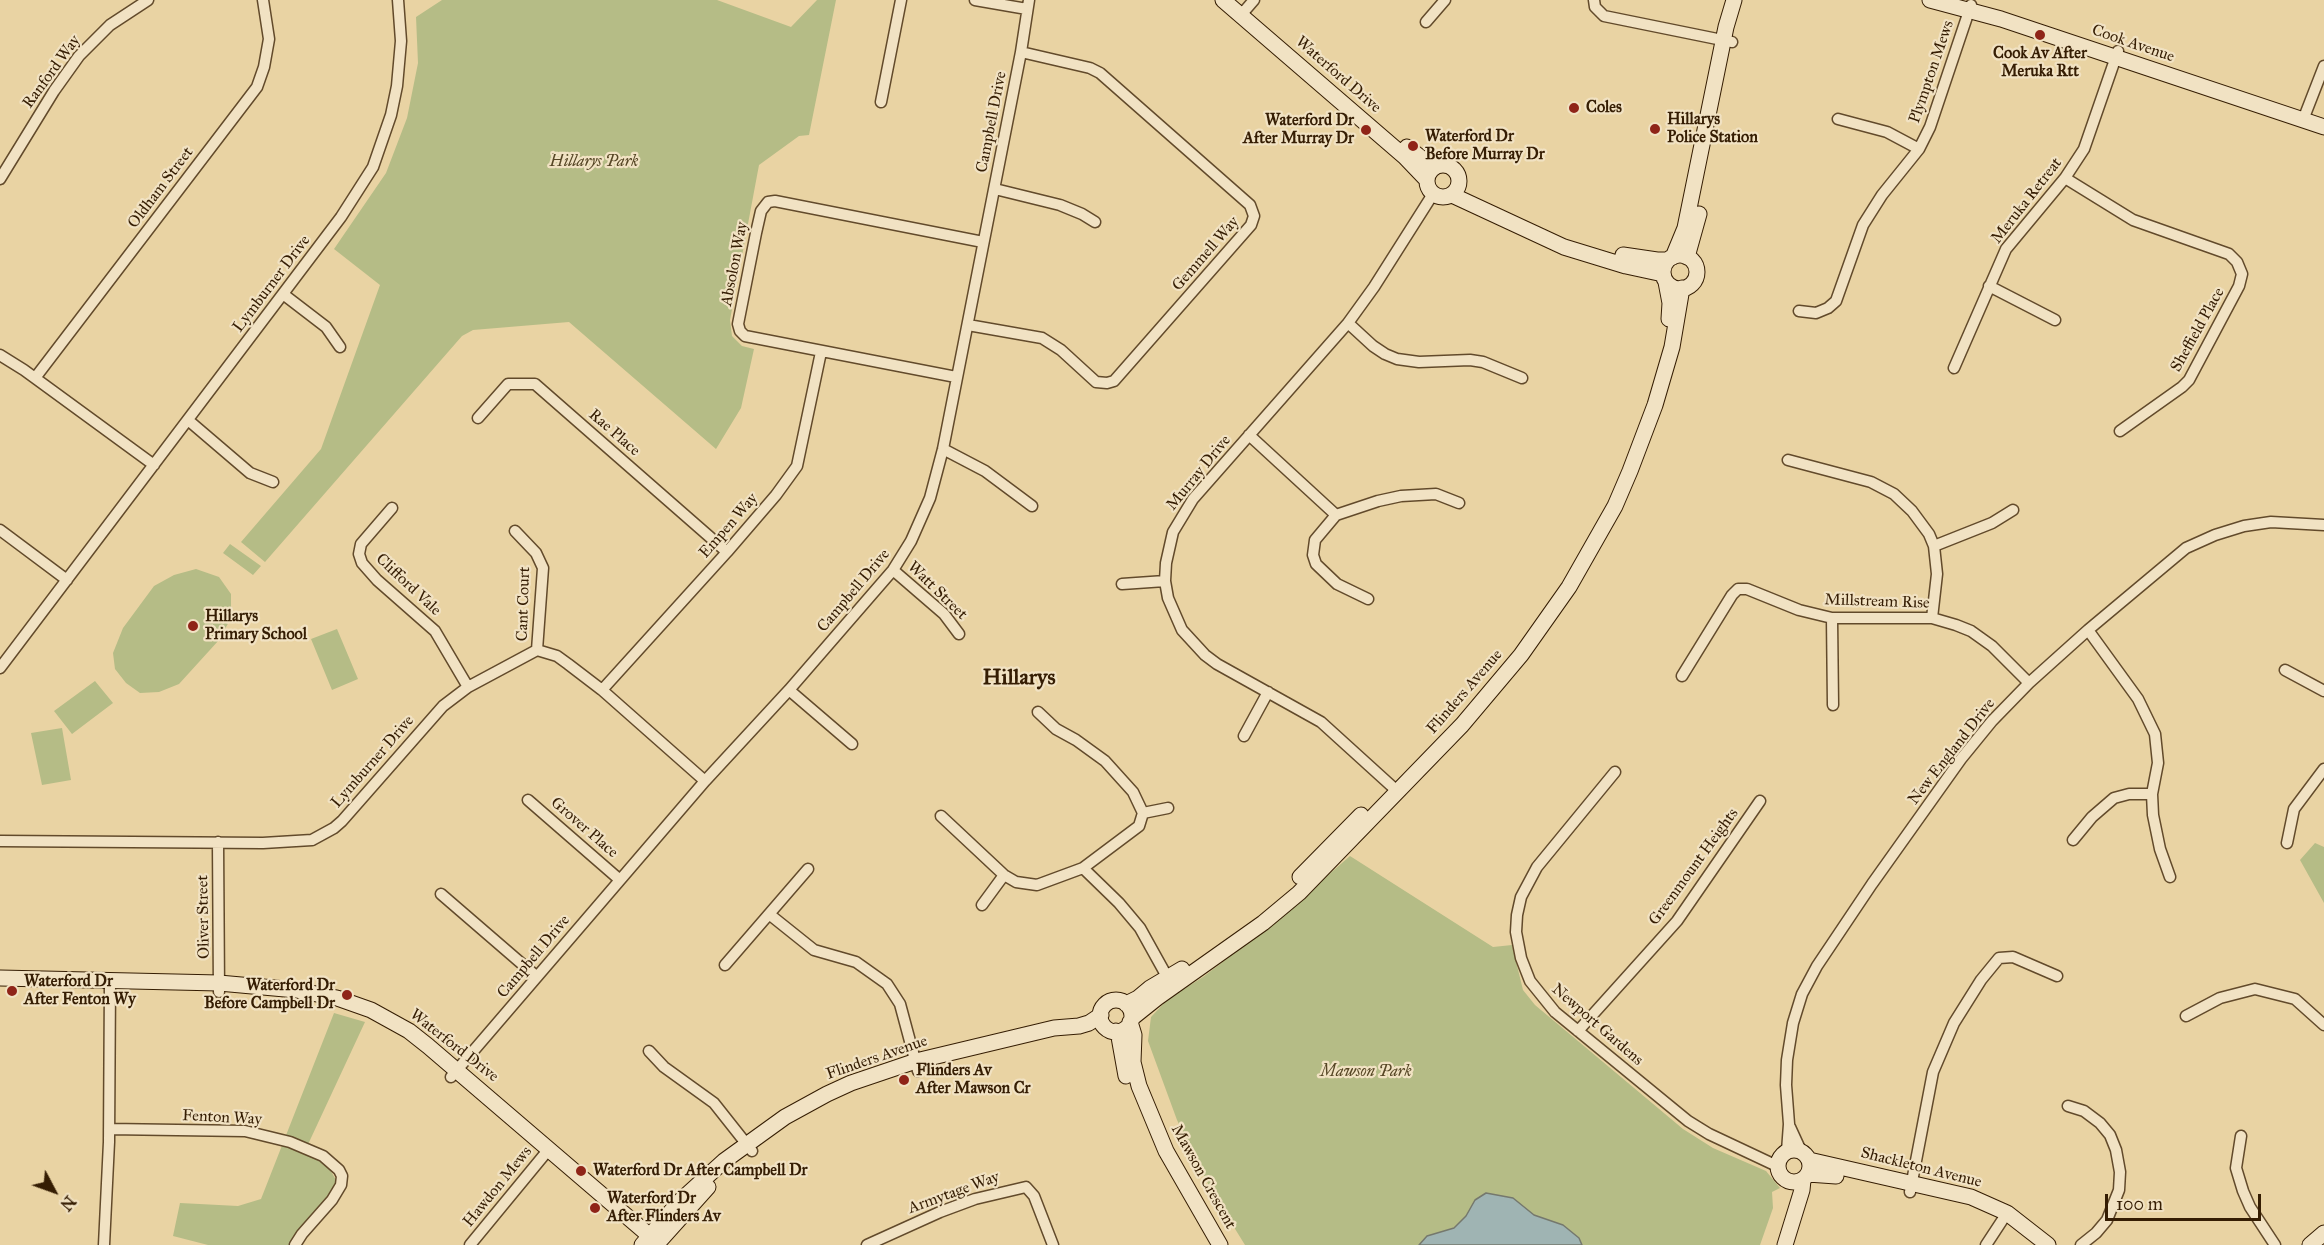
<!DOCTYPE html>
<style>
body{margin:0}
#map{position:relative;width:2324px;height:1245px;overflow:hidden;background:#e9d3a3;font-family:"IM FELL Great Primer",serif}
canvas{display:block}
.north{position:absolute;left:24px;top:1161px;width:60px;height:60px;-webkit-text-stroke:4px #f1e2c3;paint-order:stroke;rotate:131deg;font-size:16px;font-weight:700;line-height:24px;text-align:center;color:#351d03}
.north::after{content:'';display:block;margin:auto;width:21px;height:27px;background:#351d03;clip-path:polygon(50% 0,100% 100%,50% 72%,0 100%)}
.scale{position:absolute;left:2105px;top:1194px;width:156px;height:27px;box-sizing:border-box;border:3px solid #351d03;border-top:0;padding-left:8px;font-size:18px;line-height:21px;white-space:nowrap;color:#351d03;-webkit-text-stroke:4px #f1e2c3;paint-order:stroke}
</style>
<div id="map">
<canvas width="2324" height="1245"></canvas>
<div class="north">N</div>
<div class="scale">100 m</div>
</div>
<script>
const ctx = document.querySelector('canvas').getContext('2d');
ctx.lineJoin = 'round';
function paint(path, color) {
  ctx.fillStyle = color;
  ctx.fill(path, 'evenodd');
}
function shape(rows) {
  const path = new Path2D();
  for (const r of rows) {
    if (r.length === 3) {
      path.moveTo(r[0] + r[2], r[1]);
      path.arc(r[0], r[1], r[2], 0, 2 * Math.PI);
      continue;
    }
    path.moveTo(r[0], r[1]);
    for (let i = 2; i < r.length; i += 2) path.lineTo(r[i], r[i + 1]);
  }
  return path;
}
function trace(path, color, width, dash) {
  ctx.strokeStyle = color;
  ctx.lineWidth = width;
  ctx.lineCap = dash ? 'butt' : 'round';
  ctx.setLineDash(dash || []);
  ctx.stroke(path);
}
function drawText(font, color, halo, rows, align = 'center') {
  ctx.font = font + ' "IM FELL Great Primer",serif';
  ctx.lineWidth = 4.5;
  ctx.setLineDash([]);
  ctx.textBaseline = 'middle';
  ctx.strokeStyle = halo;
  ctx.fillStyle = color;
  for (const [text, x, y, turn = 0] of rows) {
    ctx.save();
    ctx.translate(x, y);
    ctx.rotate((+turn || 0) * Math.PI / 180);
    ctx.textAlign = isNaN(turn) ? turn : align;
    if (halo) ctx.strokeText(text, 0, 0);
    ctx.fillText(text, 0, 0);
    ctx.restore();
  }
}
paint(shape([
 [442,0,717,0,791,27,817,0,836,0,809,135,799,136,759,165,730,320,732,336,742,346,754,349,741,408,716,449,569,322,473,330,462,336,265,562,241,542,321,449,380,285,334,249,386,173,407,118,418,63,416,17],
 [230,544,261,566,253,575,223,553],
 [196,569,219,577,231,594,231,618,219,640,179,684,159,692,140,693,126,683,115,669,113,653,123,628,154,586,174,575],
 [337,629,358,679,332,690,311,639],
 [95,681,113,703,72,734,54,711],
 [62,728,71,780,42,785,31,733],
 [2315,843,2324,847,2324,903,2300,860],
 [1350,856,1493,947,1512,945,1523,990,1535,1005,1683,1129,1713,1148,1766,1171,1780,1188,1772,1192,1773,1208,1760,1245,1245,1245,1211,1190,1177,1120,1148,1041,1151,1017,1168,999,1203,977,1267,928],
 [334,1013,365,1022,304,1153,325,1161,336,1180,332,1200,289,1245,208,1245,173,1236,180,1203,238,1206,261,1199]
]), '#b5bc86');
const water = shape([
 [1486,1193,1513,1198,1534,1215,1563,1225,1579,1238,1582,1245,1419,1245,1427,1236,1454,1228,1466,1216,1475,1200,1486,1193]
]);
paint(water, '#9fb4b3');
trace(water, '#75786d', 1.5);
const street = shape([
 [975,0,1027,9],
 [1594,0,1595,7,1604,16,1732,42],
 [1241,15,1254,0],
 [1426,22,1445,0],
 [881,102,901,0],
 [1838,119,1887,132,1919,149],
 [2303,120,2324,66],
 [2065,178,2133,220,2229,254,2237,262,2242,274,2239,286,2189,380,2182,387,2120,431],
 [0,179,54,91,79,56,110,25,148,0],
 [995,189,1060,205,1082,214,1095,222],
 [1989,286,2055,320],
 [283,294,326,327,340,347],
 [1799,311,1816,313,1828,308,1836,301,1863,225,1882,195,1919,149,1930,127,1971,5],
 [1348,323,1373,346,1385,354,1397,359,1419,362,1470,360,1483,362,1522,378],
 [968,325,1042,338,1061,350,1096,382,1107,383,1114,381,1251,225,1254,216,1250,205,1100,73,1090,68,1021,52],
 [0,355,24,370,154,465],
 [1954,368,2006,249,2065,178,2084,149,2118,51],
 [956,377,745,336,740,331,738,324,756,233,761,211,768,202,775,201,983,242],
 [35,378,257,87,264,67,269,39,263,0],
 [478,418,508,384,535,384,727,552],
 [188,420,250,473,273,482],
 [1249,435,1336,515,1378,501,1401,496,1436,494,1459,503],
 [943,449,985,471,1032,506],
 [1788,460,1871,482,1894,494,1912,511,1929,534,1934,546,1937,574,1932,618],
 [392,508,361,544,359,554,362,563,377,580,435,631,468,687],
 [1336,515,1315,540,1313,555,1316,564,1337,584,1368,599],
 [0,530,67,580],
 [515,531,536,553,543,568,537,650],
 [1934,546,1992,523,2013,510],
 [893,570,944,614,959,634],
 [1122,584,1165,581],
 [1832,618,1833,705],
 [2088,630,2138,699,2155,734,2158,763,2152,794,2153,815,2160,849,2170,877],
 [0,668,341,217,373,167,391,115,397,86,401,41,398,0],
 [2285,670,2324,691],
 [1682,676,1732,595,1738,589,1747,589,1799,610,1832,618,1932,618,1956,625,1971,631,1992,646,2029,683],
 [602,690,727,552,776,495,797,466,821,352],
 [789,690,852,744],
 [1038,712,1056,729,1076,740,1105,761,1133,792,1143,813,1139,826,1083,868],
 [1244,736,1268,692],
 [1615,772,1537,867,1521,897,1517,915,1516,932,1521,958,1530,981,1555,1012,1688,1121,1709,1134,1777,1166],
 [1397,791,1321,722,1217,664,1205,655,1182,630,1168,598,1165,581,1166,563,1173,532,1193,499,1348,323,1374,287,1433,194],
 [528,800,620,880],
 [1143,813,1168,808],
 [941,816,1004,875,1016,882,1037,885,1083,868,1119,903,1140,928,1170,982],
 [2073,840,2092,817,2114,798,2129,794,2152,794],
 [0,841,263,843,312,840,334,828,342,821,443,706,468,687,537,650,557,656,568,664,602,690,705,781],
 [218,842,219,992],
 [2287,843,2294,809,2324,769],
 [441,894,536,976],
 [982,905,1004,875],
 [769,914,814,950,856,962,887,984,900,1004,918,1071],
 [725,965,808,869],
 [2186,1016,2220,998,2255,989,2295,999,2324,1025],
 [1578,1031,1677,921,1760,801],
 [649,1051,664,1067,714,1103,752,1151],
 [451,1077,705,781,789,690,893,570,911,541,930,498,943,449,1021,52,1029,0],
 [2068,1106,2084,1111,2100,1123,2110,1135,2116,1150,2120,1172,2119,1190,2107,1220,2096,1233,2081,1245],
 [1790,1127,1801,1151],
 [109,1129,245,1131,290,1142,323,1156,339,1170,342,1176,341,1185,332,1200,302,1234,295,1245],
 [2241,1136,2236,1168,2243,1191,2250,1207,2275,1245],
 [1787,1151,1789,1124,1786,1085,1787,1060,1793,1023,1802,994,1817,966,1872,884,1961,759,1992,721,2029,683,2088,630,2186,548,2215,535,2244,526,2271,522,2324,525],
 [1910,1192,1933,1072,1954,1023,1981,980,1999,958,2013,957,2057,976],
 [104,1245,109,1142,110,981],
 [470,1245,549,1149],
 [867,1245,940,1212,975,1199,1026,1187,1034,1196,1053,1245],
 [1986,1245,2007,1213]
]);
const secondary = shape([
 [1223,0,1405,157,1427,180],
 [1930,0,2001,19,2324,127],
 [1407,147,1434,168],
 [1443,181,16],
 [1452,195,1564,247,1626,266,1663,274],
 [1623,255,1657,260,1668,260],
 [1680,272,17],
 [1673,257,1685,228,1726,27,1734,0],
 [1687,257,1699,214],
 [1666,282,1670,303,1669,319],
 [1300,877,1361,815],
 [0,978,219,983,296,990,337,998,371,1010,409,1031,428,1046,658,1243],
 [1116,1016,16],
 [1126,1004,1138,998,1150,988,1182,969],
 [1132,1018,1157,998,1263,923,1299,893,1462,725,1521,655,1569,587,1615,506,1630,471,1655,405,1672,347,1682,288],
 [1130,1022,1134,1035,1133,1062,1139,1086,1166,1151,1220,1245],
 [1116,1031,1119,1037,1126,1076],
 [1794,1166,16],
 [1809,1160,1971,1197,2007,1213,2048,1245],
 [1808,1174,1836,1176],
 [642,1245,680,1201,724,1161,785,1117,827,1094,851,1083,916,1061,1054,1028,1079,1026,1089,1023,1101,1015],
 [656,1245,708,1187],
 [1785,1245,1802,1190,1803,1180],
 [2310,1245,2324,1233]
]);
trace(street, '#624a2b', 13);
trace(secondary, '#351d03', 17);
trace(street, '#f1e2c3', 10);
trace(secondary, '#f1e2c3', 15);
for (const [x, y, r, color] of [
 [2040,35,6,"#8f2418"],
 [1574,108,6,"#8f2418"],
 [1655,129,6,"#8f2418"],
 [1366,130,6,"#8f2418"],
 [1413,146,6,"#8f2418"],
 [193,626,6,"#8f2418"],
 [12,991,6,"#8f2418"],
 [347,995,6,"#8f2418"],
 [904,1080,6,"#8f2418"],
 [581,1171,6,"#8f2418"],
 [595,1208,6,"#8f2418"]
]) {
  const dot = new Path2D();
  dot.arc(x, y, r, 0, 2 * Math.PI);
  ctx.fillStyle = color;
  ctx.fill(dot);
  trace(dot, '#f1e2c3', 2);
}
drawText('16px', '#351d03', '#f1e2c3', [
 ["Cook Avenue",2133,44,19],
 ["Ranford Way",52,72,-54],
 ["Plympton Mews",1932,72,-71],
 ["Waterford Drive",1338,75,41],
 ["Campbell Drive",992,122,-79],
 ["Oldham Street",161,188,-53],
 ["Meruka Retreat",2027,201,-52],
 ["Gemmell Way",1206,254,-49],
 ["Absolon Way",735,264,-79],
 ["Lymburner Drive",272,284,-53],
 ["Sheffield Place",2198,330,-61],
 ["Rae Place",614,433,41],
 ["Murray Drive",1199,473,-51],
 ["Empen Way",729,526,-49],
 ["Clifford Vale",408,585,43],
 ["Campbell Drive",854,591,-50],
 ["Watt Street",937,591,44],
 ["Millstream Rise",1877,602,2],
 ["Cant Court",524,604,-88],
 ["Flinders Avenue",1465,692,-49],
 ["New England Drive",1952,752,-52],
 ["Lymburner Drive",373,762,-49],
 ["Grover Place",584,828,41],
 ["Greenmount Heights",1694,867,-54],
 ["Oliver Street",204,917,-91],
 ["Campbell Drive",534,957,-50],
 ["Newport Gardens",1597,1025,41],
 ["Waterford Drive",454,1046,38],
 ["Flinders Avenue",877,1058,-19],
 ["Fenton Way",222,1118,3],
 ["Shackleton Avenue",1921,1168,14],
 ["Mawson Crescent",1203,1177,61],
 ["Hawdon Mews",498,1187,-51],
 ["Armytage Way",954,1193,-20]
]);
drawText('bold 16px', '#351d03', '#f1e2c3', [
 ["Cook Av After",2040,54,"center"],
 ["Meruka Rtt",2040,72,"center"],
 ["Coles",1586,108],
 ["Hillarys",1667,120],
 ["Police Station",1667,138],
 ["Waterford Dr",1354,121,"right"],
 ["After Murray Dr",1354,139,"right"],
 ["Waterford Dr",1425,137],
 ["Before Murray Dr",1425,155],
 ["Hillarys",205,617],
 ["Primary School",205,635],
 ["Waterford Dr",24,982],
 ["After Fenton Wy",24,1000],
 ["Waterford Dr",335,986,"right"],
 ["Before Campbell Dr",335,1004,"right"],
 ["Flinders Av",916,1071],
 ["After Mawson Cr",916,1089],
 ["Waterford Dr After Campbell Dr",593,1171],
 ["Waterford Dr",607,1199],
 ["After Flinders Av",607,1217]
], 'left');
drawText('italic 16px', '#554524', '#f1e2c3', [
 ["Hillarys Park",594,162],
 ["Mawson Park",1366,1072]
]);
drawText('bold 22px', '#351d03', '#f1e2c3', [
 ["Hillarys",1019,679]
]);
</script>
